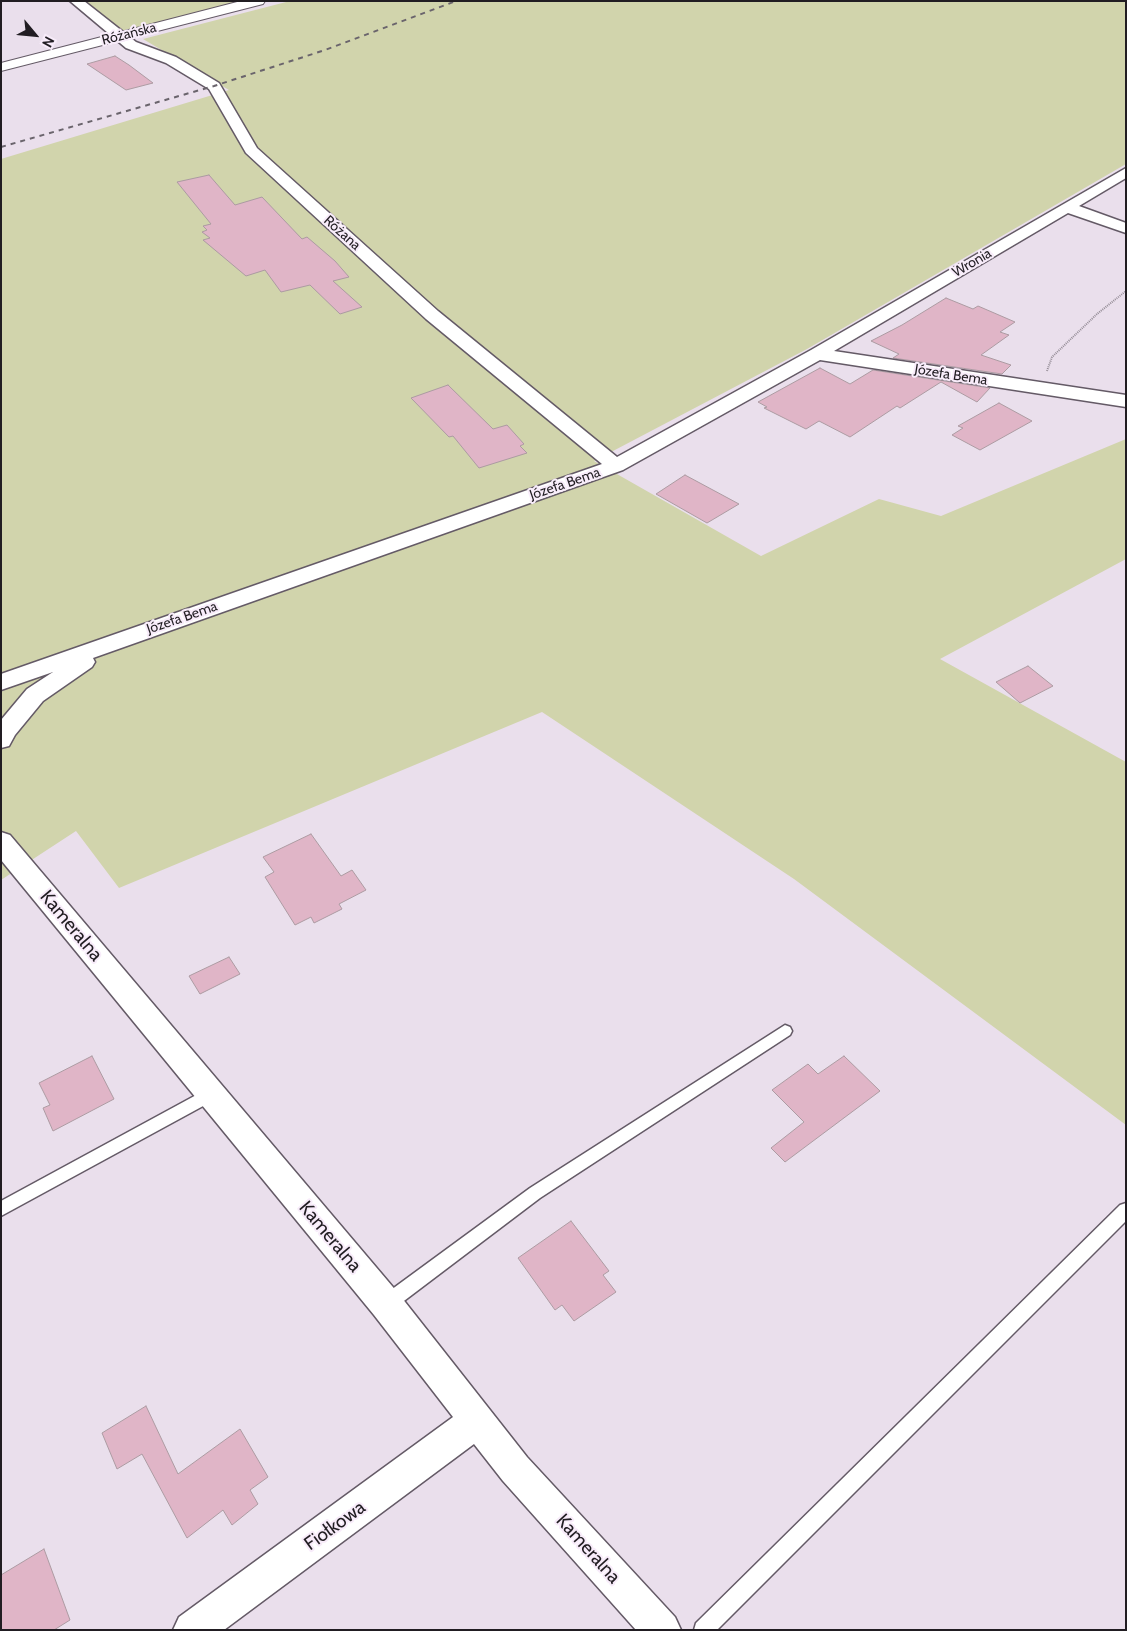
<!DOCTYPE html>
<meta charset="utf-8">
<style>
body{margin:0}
#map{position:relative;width:1127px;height:1631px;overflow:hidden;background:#eadfec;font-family:Cabin,sans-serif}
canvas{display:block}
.frame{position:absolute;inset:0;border:2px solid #211d22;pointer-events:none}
.north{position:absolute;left:10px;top:10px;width:50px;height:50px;-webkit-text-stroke:4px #f8ecfa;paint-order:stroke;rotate:118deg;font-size:14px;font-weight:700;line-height:20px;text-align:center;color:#211d22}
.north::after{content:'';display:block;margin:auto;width:18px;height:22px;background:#211d22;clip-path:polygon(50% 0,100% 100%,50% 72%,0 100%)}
</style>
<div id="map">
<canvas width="1127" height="1631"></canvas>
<div class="frame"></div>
<div class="north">N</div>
</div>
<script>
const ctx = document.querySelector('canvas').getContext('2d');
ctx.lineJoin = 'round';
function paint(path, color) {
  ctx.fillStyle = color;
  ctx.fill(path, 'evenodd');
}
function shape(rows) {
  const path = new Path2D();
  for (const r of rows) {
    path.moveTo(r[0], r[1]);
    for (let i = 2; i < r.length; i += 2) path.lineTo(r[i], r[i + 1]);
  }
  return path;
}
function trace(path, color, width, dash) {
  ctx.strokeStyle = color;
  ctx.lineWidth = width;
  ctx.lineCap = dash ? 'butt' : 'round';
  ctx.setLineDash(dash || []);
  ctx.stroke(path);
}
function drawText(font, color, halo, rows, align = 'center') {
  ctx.font = font + ' Cabin,sans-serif';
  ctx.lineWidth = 4;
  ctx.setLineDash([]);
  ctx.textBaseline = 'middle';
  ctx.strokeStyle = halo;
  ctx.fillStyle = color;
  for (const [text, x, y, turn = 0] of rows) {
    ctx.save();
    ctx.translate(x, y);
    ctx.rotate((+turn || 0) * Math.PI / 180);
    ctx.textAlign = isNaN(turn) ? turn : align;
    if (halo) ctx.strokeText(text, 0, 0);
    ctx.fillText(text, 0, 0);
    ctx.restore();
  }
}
paint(shape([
 [80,1,241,1,117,33],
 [290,1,1126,1,1126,164,807,349,594,461,761,556,879,499,941,516,1126,439,1126,559,940,659,1126,762,1126,1125,794,879,542,712,119,888,76,831,1,880,1,159,229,90,143,39]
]), '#d1d4ac');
const building = shape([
 [115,56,129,65,153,83,126,90,87,64,115,56],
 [209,175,235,205,262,197,302,239,307,237,335,261,349,277,333,281,362,307,340,314,310,285,281,292,265,270,246,276,203,240,210,238,202,232,207,230,203,226,211,224,177,182,209,175],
 [946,298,973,309,978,306,1015,322,1000,332,1009,335,981,355,1011,365,1002,374,893,358,899,354,871,341,902,325,946,298],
 [820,368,850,384,873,370,990,388,977,402,941,382,900,408,897,406,850,437,819,421,806,429,764,408,767,407,758,402,820,368],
 [448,385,493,429,507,425,524,444,520,446,527,453,479,468,453,436,449,437,411,398,448,385],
 [999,403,1032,421,980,450,952,435,963,428,958,426,999,403],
 [685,475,739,504,707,523,656,494,685,475],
 [1028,666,1053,686,1020,703,996,682,1028,666],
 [311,834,341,876,352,870,366,890,339,904,342,909,314,923,311,917,295,925,265,877,274,872,263,857,311,834],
 [229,957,240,974,200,994,189,976,229,957],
 [92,1056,114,1099,53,1131,43,1108,50,1105,39,1083,92,1056],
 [844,1056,880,1091,785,1162,771,1148,804,1122,772,1090,808,1064,818,1074,844,1056],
 [571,1221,609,1271,603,1275,616,1292,574,1321,562,1305,555,1310,518,1258,571,1221],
 [146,1406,178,1474,240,1429,268,1477,250,1490,258,1504,232,1525,223,1510,187,1538,142,1454,117,1469,102,1433,146,1406],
 [44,1549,70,1620,54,1630,1,1630,1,1575,44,1549]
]);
paint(building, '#e0b5c7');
trace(building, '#ac9ba2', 1);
const lane = shape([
 [785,1025,790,1027,792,1031,790,1035,540,1198,392,1310,386,1312,380,1310,378,1304,380,1298,530,1188,785,1025],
 [211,1087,216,1089,218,1094,216,1099,1,1216,1,1201,211,1087],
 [1126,1203,1126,1221,717,1630,694,1630,696,1623,1120,1205,1126,1203]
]);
const street = shape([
 [70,1,84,1,136,42,176,57,219,83,257,148,438,311,617,457,811,350,1126,168,1126,178,1079,206,1126,223,1126,233,1068,213,834,351,1126,395,1126,407,820,360,623,470,93,658,95,662,92,667,43,701,15,735,9,746,1,748,1,720,27,689,53,672,1,690,1,674,602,464,426,319,246,153,209,89,166,63,126,48,70,1],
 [1,832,10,835,398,1293,527,1457,675,1617,681,1630,636,1630,503,1481,474,1444,224,1630,173,1630,179,1617,453,1417,374,1315,1,860,1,832]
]);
const primary = shape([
 [241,1,265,1,263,4,1,71,1,63,241,1]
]);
trace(lane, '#645a66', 3);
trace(street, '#645a66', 3);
trace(primary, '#645a66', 2);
trace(shape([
 [1047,371,1052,357,1097,314,1126,291]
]), '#958d97', 2, [1, 1]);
paint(lane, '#fff');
paint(street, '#fff');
paint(primary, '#fff');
trace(shape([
 [1,147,214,86,325,50,456,1]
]), '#6a646c', 2, [5, 5]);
drawText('14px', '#211d22', '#f8ecfa', [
 ["Różańska",129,34,-14],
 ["Różana",342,233,42],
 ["Wronia",972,263,-30],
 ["Józefa Bema",951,375,9],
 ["Józefa Bema",565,484,-19],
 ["Józefa Bema",182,618,-19]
]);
drawText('19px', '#211d22', '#f8ecfa', [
 ["Kameralna",71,926,50],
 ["Kameralna",330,1237,50],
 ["Fiołkowa",335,1526,-36],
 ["Kameralna",588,1549,48]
]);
</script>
